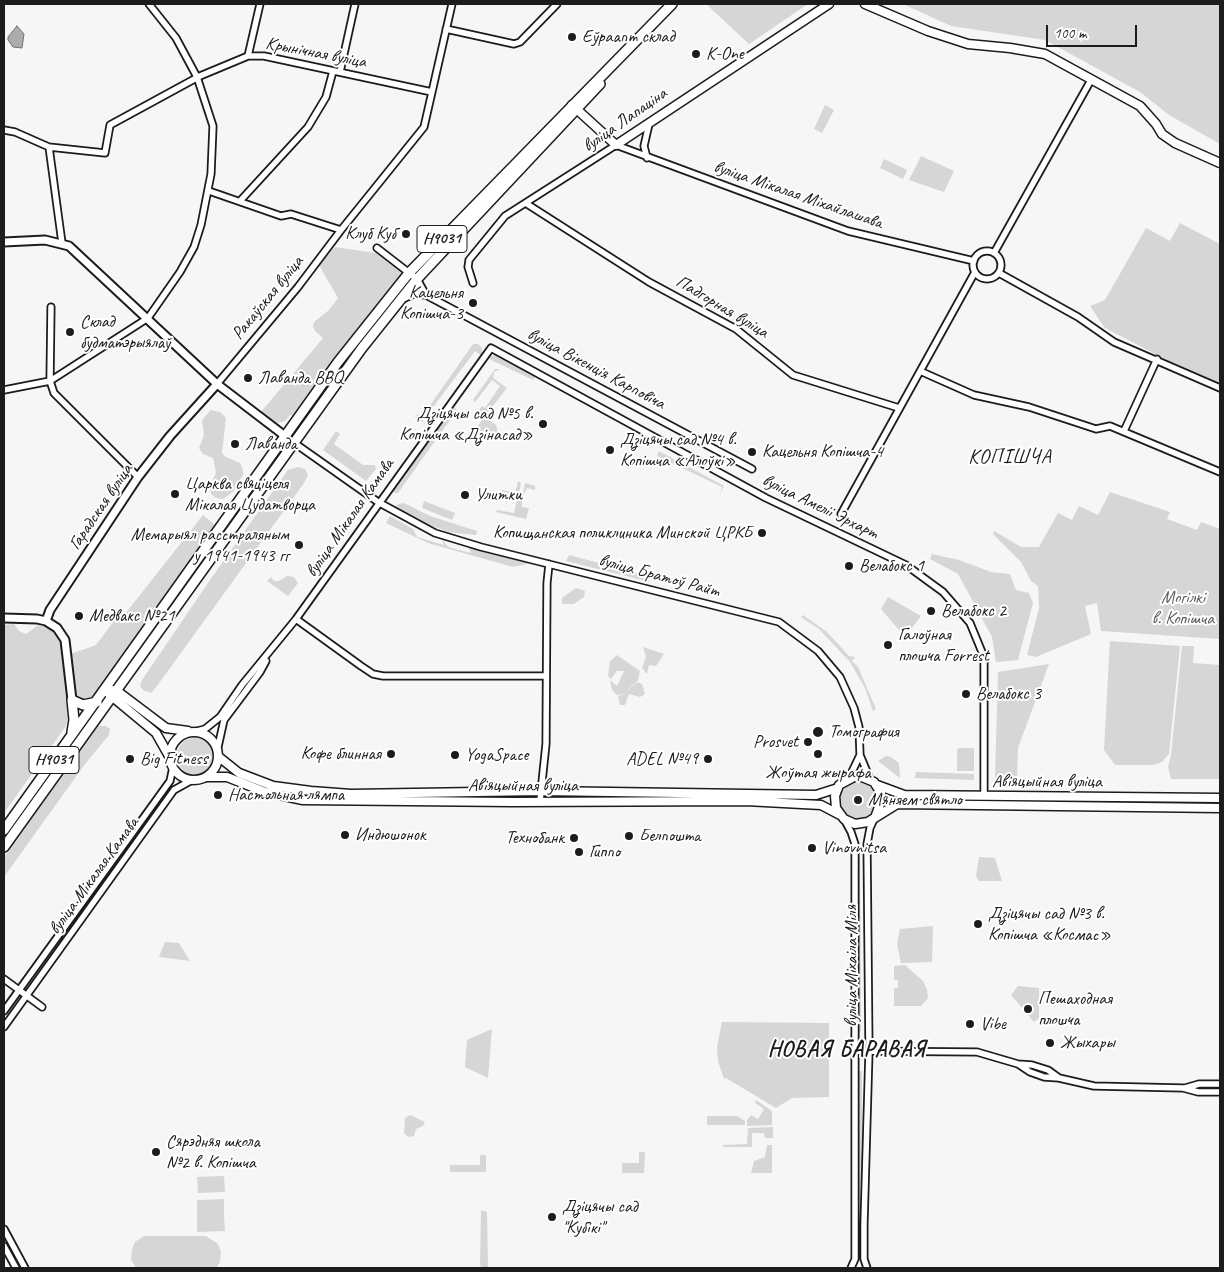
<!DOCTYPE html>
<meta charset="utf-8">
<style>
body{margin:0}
#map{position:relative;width:1224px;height:1272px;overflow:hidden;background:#f6f6f6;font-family:Caveat,sans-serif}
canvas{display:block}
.frame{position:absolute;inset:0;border:5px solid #1c1c1c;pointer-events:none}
.scale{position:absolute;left:1046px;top:25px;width:91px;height:22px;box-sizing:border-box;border:2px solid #1c1c1c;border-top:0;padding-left:6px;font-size:15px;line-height:18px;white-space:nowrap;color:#1c1c1c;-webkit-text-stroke:4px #fff;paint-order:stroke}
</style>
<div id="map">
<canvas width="1224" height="1272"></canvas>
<div class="frame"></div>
<div class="scale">100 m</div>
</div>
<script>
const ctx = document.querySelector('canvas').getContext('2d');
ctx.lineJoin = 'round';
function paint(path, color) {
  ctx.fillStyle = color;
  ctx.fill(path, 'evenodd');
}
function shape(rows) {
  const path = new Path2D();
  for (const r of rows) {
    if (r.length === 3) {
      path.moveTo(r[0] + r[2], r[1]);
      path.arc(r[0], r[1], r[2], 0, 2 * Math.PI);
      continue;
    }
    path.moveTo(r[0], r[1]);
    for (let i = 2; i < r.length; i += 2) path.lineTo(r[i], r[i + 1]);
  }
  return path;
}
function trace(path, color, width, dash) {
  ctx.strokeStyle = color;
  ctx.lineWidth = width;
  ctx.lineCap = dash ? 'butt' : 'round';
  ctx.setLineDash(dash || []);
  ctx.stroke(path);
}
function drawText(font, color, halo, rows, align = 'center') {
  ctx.font = font + ' Caveat,sans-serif';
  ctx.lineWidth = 4;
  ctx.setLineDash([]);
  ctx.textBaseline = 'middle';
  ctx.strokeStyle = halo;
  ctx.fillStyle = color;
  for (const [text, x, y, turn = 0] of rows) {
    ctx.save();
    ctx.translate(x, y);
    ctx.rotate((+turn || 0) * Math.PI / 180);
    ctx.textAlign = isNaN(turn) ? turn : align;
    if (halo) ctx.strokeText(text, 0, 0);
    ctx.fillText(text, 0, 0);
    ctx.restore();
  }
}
paint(shape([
 [706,4,808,4,749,44],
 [903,4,1220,4,1220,144,1169,115,1140,92,1045,40,951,26],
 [825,105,834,110,822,133,814,129],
 [921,156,954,171,944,192,909,180],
 [884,159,907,170,903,179,880,168],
 [1180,223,1220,244,1220,383,1167,360,1105,328,1090,306,1105,300,1146,228,1170,241],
 [335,247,376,253,403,273,335,356,292,416,290,415,285,421,277,423,261,412,323,338,315,331,313,326,314,322,329,310,338,298,319,265],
 [473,344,478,344,482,348,482,356,475,351,422,422,415,417,418,414,422,417],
 [494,355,501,356,536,376,533,380,487,358],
 [495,369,500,369,494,372,493,378,507,388,484,417,496,425,499,435,493,431,489,437,476,428,483,419,479,415,474,416,482,406,485,408,500,386,492,380,475,402,473,400],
 [451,405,457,410,398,493,395,493,391,490],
 [211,410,220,412,226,418,222,453,226,457,240,463,243,470,243,475,233,492,223,499,216,498,211,494,210,488,216,472,213,458,203,454,199,448,204,435,202,420],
 [336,431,340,434,334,444,363,465,375,465,376,469,366,481,323,450],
 [659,451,724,486,720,494,722,487,657,456],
 [298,467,305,469,308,475,304,483,157,686,151,693,143,690,140,686,142,680,210,580,288,470],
 [518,482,521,482,519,494,523,494,525,483,535,486,535,490,527,488,522,498,522,507,529,508,526,519,496,512,497,510,514,513,517,500,500,496,502,490,515,493],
 [1110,492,1170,512,1167,519,1197,530,1201,522,1220,529,1220,639,1101,631,1097,603,1085,606,1091,634,1036,657,1027,655,1039,608,1038,586,1031,581,1021,562,993,534,994,531,1021,547,1039,547,1058,513,1072,520,1079,506,1098,515],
 [424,501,455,513,452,520,422,508],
 [404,503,430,516,477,531,476,535,449,532,419,521,395,508,398,504],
 [203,515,215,525,95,699,84,701,75,695,66,697,68,717,66,726,4,813,4,625,14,624,19,631,26,634,38,625,50,628,61,639,65,656,96,645,114,621,121,619],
 [390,516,413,529,417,537,444,545,442,539,448,547,471,553,468,546,530,560,531,563,513,567,428,543,386,523],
 [932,554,959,560,991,572,1010,574,1016,590,1029,593,1033,603,1018,660,996,662,992,637,958,574,930,559],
 [569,555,644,575,650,582,566,561],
 [287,576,294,577,298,583,288,596,267,581,271,577,274,581,279,581],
 [576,588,585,591,584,597,574,604,562,604,562,598],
 [888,597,921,616,905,637,881,609],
 [803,615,827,632,849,656,855,657,852,661,858,667,876,709,873,711,865,688,850,662,819,629,801,617],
 [1110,641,1180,646,1169,754,1162,762,1153,765,1115,765,1104,750],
 [1182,646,1194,646,1193,663,1220,665,1220,779,1171,779,1168,767,1171,755],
 [643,647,664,654,656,666,649,665,647,674,642,668,646,657],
 [617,655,640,671,638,680,623,694,617,695,612,690,610,680,617,686,624,671,617,671,611,679,608,676,610,661],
 [1049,664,1018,748,1017,778,995,778,998,672],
 [637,682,642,684,645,694,640,697,629,694,625,705,620,705,618,696,622,695],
 [98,726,106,726,110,729,109,735,85,764,4,877,4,857],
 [196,756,19],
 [959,748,974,748,974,771,957,771,957,750],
 [886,756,891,757,899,763,900,778,878,761],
 [916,772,974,774,974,780,915,778],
 [858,800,19],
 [857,848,860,848,861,1032,858,1033],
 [979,857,995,858,1002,881,979,881,976,876],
 [933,926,932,962,901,963,897,944,900,929],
 [165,942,179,943,190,961,159,957],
 [905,965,923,981,927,989,928,998,921,1006,894,1006,894,988,898,988,898,980,894,980,894,966],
 [1018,986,1039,988,1039,1018,1034,1022,1011,995],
 [722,1022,829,1023,829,1097,792,1098,776,1108,726,1078,724,1079,718,1061,717,1047],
 [492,1029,488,1078,465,1067,467,1040],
 [857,1071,862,1071,862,1254,856,1254],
 [756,1100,772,1111,772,1125,747,1126,747,1120,751,1115,758,1119,764,1109,755,1103],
 [410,1115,425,1122,423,1126,416,1129,414,1136,408,1137,404,1133,405,1118],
 [707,1116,737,1116,745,1121,745,1125,707,1125],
 [773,1127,773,1138,765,1138,764,1133,752,1133,752,1147,723,1147,723,1145,747,1144,748,1128],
 [767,1145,772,1145,772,1173,751,1173,754,1161,765,1157],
 [639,1152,645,1152,644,1173,622,1173,622,1163,639,1163],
 [480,1155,486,1155,486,1172,450,1172,450,1165,480,1165],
 [224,1176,225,1192,198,1193,197,1177],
 [224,1199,224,1215,211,1215,224,1215,225,1231,197,1232,197,1200],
 [481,1210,487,1212,488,1268,482,1268,480,1265],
 [144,1236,206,1236,218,1244,221,1252,220,1262,216,1268,136,1268,131,1259,132,1249,135,1242]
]), '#d6d6d6');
const water = shape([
 [17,26,24,34,22,48,13,47,8,40,8,37,17,26]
]);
paint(water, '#acacac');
trace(water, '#727272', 1);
const minor = shape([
 [446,29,514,44,520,42,557,4],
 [248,56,260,4],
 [340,72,355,4],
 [4,130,15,132,49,147,105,153,110,125,200,76,248,56,264,56,432,92],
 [49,147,62,243],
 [647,158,644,146,649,124],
 [209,191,281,216,291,214,341,230],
 [240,201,308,127,326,97,333,71],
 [527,204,649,282,736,329,793,375,899,408],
 [377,248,417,279,426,295],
 [987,265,14],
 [994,253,1091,80],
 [999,273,1078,317,1114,342,1220,388],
 [473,283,468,267,469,260,505,216,616,145,848,231,974,261],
 [403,299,414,294,426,295,752,469],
 [51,307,50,381,54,393,138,477],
 [920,371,974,395,1029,407,1096,429,1110,426,1220,472],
 [217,384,298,287,341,230,424,127,452,4],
 [4,390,50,381,148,318,180,272,194,247,201,225,211,174,213,126,197,77,176,38,149,4],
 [1124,431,1157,359],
 [293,442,378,502,435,533,481,547,779,622,818,651,840,677,854,708,859,727,860,755,870,779],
 [841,514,975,272],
 [296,619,361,666,373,674,383,676,546,676],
 [197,731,205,729,220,717,242,685,296,619,491,348,766,498,906,565,943,592,970,623,984,657,984,796],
 [218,747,224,720,260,672,266,661],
 [849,778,860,755],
 [540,801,546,744,547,583,549,564],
 [844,819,851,832,855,844,855,1259,851,1268],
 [4,979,42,1007],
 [4,1011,170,781,173,767],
 [4,1027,174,790,192,780],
 [855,1051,977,1052,1018,1064,1032,1065,1048,1070,1059,1078],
 [1018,1064,1030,1072,1044,1077,1059,1078,1094,1086,1183,1088,1198,1092,1220,1092],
 [1185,1088,1199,1084,1220,1084],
 [4,1229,25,1268],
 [4,1246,16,1268],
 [867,1268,864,1259,864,1224,869,1051,867,844,870,828,875,817]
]);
const tertiary = shape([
 [4,242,45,240,69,246,217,384,285,436],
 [4,618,37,619,46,621,57,628,65,640,72,700],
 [46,621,50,610,138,477,170,436,217,384]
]);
const secondary = shape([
 [865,4,928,31,968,44,1010,48,1045,54,1140,106,1156,124,1162,134,1175,143,1220,163],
 [572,105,616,145,829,4],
 [106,689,117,691,166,728,188,731],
 [109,694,156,733,169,756],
 [194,756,24],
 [219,757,239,773,273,786,311,791,351,794,541,791,816,795,838,788],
 [207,777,227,777,265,792,303,800,513,802,746,801,821,805,840,815],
 [877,785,904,795,1220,798],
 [876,815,882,799,881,793,874,782,862,777,854,777,839,785,835,796,836,808,844,819,855,824,868,822,897,804,1220,808]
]);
const primary = shape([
 [72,700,83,705,97,702],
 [72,732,74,720,72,700],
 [4,830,338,362,409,273,672,4],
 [4,847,362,348,417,279,600,84]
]);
trace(minor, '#1c1c1c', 9);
trace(tertiary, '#1c1c1c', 11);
trace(secondary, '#1c1c1c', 11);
trace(primary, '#1c1c1c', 12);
trace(minor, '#fff', 5.5);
trace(tertiary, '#fff', 7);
trace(secondary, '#fff', 8);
trace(primary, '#fff', 9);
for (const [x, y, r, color] of [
 [572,37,5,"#1c1c1c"],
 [696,54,5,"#1c1c1c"],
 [406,234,5,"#1c1c1c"],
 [473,303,5,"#1c1c1c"],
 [70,332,5,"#1c1c1c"],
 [248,378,5,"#1c1c1c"],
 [543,424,5,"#1c1c1c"],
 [235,444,5,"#1c1c1c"],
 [610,450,5,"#1c1c1c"],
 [752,452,5,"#1c1c1c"],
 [175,494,5,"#1c1c1c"],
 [465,495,5,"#1c1c1c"],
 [762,533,5,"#1c1c1c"],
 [299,545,5,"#1c1c1c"],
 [849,566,5,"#1c1c1c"],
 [931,611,5,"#1c1c1c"],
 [79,616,5,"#1c1c1c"],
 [888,645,5,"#1c1c1c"],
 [966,694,5,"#1c1c1c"],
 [818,732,6,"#1c1c1c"],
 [808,742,5,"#1c1c1c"],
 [391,754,5,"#1c1c1c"],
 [818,754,5,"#1c1c1c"],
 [455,755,5,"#1c1c1c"],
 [130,759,5,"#1c1c1c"],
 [708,759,5,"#1c1c1c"],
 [218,795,5,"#1c1c1c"],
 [858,800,5,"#1c1c1c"],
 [345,835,5,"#1c1c1c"],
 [629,836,5,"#1c1c1c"],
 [574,838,5,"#1c1c1c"],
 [812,848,5,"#1c1c1c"],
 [579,852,5,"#1c1c1c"],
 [978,924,5,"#1c1c1c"],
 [1028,1009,5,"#1c1c1c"],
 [970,1024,5,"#1c1c1c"],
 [1050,1043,5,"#1c1c1c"],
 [156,1152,5,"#1c1c1c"],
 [552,1217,5,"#1c1c1c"]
]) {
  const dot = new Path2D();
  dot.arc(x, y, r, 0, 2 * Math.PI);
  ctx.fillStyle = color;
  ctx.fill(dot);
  trace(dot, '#fff', 2);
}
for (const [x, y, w] of [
 [442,239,50],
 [54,760,50]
]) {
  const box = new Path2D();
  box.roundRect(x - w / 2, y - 13.5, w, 27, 4);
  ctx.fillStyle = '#fff';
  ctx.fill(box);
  trace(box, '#1c1c1c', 1);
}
drawText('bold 16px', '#1c1c1c', null, [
 ["Н9031",442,239],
 ["Н9031",54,760]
]);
drawText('18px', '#1c1c1c', '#fff', [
 ["Еўраапт склад",582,37],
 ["K-One",706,54],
 ["Клуб Куб",396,234,"right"],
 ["Кацельня",463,293,"right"],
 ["Копішча-3",463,314,"right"],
 ["Склад",80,322],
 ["будматэрыялаў",80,343],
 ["Лаванда BBQ",258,378],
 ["Дзіцячы сад №5 в.",533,414,"right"],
 ["Копішча «Дзінасад»",533,435,"right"],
 ["Дзіцячы сад №4 в.",620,440],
 ["Копішча «Алоўкі»",620,461],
 ["Лаванда",245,444],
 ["Кацельня Копішча-4",762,452],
 ["Царква свяціцеля",185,484],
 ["Мікалая Цудатворца",185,505],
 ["Улитки",475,495],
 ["Копищанская поликлиника Минской ЦРКБ",752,533,"right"],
 ["Мемарыял расстраляным",289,535,"right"],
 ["у 1941-1943 гг",289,556,"right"],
 ["Велабокс 1",859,566],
 ["Велабокс 2",941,611],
 ["Медвакс №21",89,616],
 ["Галоўная",898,635],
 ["плошча Forrest",898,656],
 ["Велабокс 3",976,694],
 ["Томография",829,732],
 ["Prosvet",798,742,"right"],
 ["Кофе блинная",381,754,"right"],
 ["YogaSpace",465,755],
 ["Big Fitness",140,759],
 ["ADEL №49",698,759,"right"],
 ["Жоўтая жырафа",818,773,"center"],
 ["Настольная лямпа",228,795],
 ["Мяняем святло",868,800],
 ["Индюшонок",355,835],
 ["Белпошта",639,836],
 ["Технобанк",564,838,"right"],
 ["Vinovnitsa",822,848],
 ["Гиппо",589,852],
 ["Дзіцячы сад №3 в.",988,914],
 ["Копішча «Космас»",988,935],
 ["Пешаходная",1038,999],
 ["плошча",1038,1020],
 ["Vibe",980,1024],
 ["Жыхары",1060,1043],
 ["Сярэдняя школа",166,1142],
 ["№2 в. Копішча",166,1163],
 ["Дзіцячы сад",562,1207],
 ["\"Кубікі\"",562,1228]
], 'left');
drawText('18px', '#1c1c1c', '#fff', [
 ["Крынічная вуліца",316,53,11],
 ["вуліца Лапаціна",625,120,-35],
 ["вуліца Мікалая Міхайлашава",798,195,19],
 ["Ракаўская вуліца",268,298,-51],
 ["Падгорная вуліца",722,307,31],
 ["вуліца Вікенція Карповіча",596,369,28],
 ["Гарадская вуліца",101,507,-56],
 ["вуліца Амеліі Эрхарт",820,507,26],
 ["вуліца Мікалая Камава",350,518,-55],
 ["вуліца Братоў Райт",659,576,15],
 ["Авіяцыйная вуліца",1047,782],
 ["Авіяцыйная вуліца",523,786],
 ["вуліца Мікалая Камава",94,876,-54],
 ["вуліца Міхаіла Міля",852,966,-90]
]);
drawText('18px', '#5d5d5d', '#fff', [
 ["Могілкі",1183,598],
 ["в. Копішча",1183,619]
]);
ctx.letterSpacing = '1px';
drawText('20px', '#1c1c1c', '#fff', [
 ["КОПІШЧА",1010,458]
]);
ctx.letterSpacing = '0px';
ctx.letterSpacing = '1px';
drawText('bold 22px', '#1c1c1c', '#fff', [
 ["НОВАЯ БАРАВАЯ",847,1050]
]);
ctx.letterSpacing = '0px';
</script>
